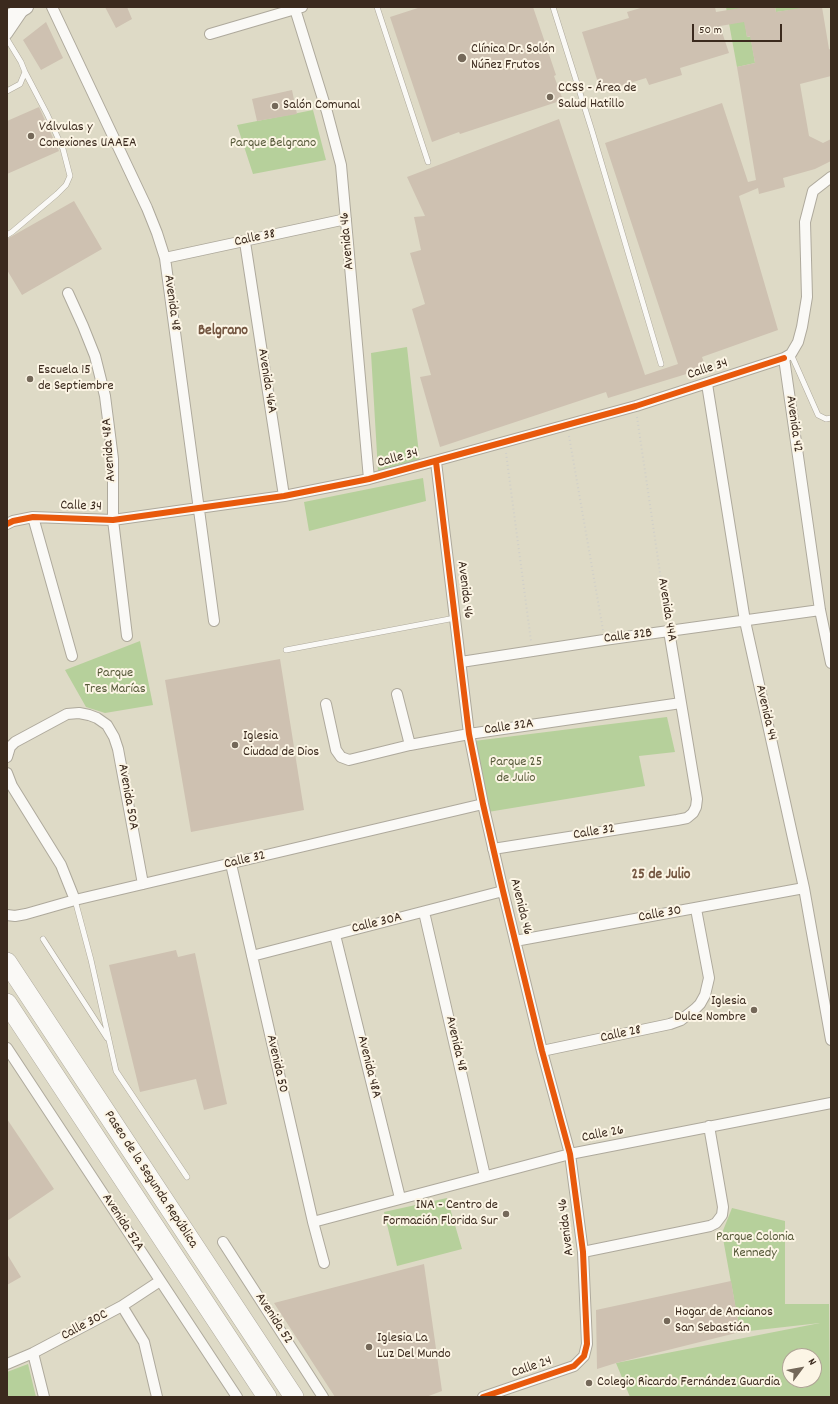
<!DOCTYPE html>
<meta charset="utf-8">
<style>
body{margin:0}
#map{position:relative;width:838px;height:1404px;overflow:hidden;background:#dedac6;font-family:Dekko,sans-serif}
canvas{display:block}
.frame{position:absolute;inset:0;border:8px solid #3b2a1e;pointer-events:none}
.north{position:absolute;left:782px;top:1348px;width:40px;height:40px;box-sizing:border-box;background:#fcf5e5;border:1px solid #afa495;border-radius:50%;rotate:58deg;font-size:11px;font-weight:700;line-height:16px;text-align:center;color:#3b2a1e}
.north::after{content:'';display:block;margin:auto;width:14px;height:18px;background:#746859;clip-path:polygon(50% 0,100% 100%,50% 72%,0 100%)}
.scale{position:absolute;left:692px;top:24px;width:90px;height:18px;box-sizing:border-box;border:2px solid #3b2a1e;border-top:0;padding-left:5px;font-size:12px;line-height:14px;white-space:nowrap;color:#3b2a1e;-webkit-text-stroke:3px #fcf5e5;paint-order:stroke}
</style>
<div id="map">
<canvas width="838" height="1404"></canvas>
<div class="frame"></div>
<div class="north">N</div>
<div class="scale">50 m</div>
</div>
<script>
const ctx = document.querySelector('canvas').getContext('2d');
ctx.lineJoin = 'round';
function paint(path, color) {
  ctx.fillStyle = color;
  ctx.fill(path, 'evenodd');
}
function shape(rows) {
  const path = new Path2D();
  for (const r of rows) {
    path.moveTo(r[0], r[1]);
    for (let i = 2; i < r.length; i += 2) path.lineTo(r[i], r[i + 1]);
  }
  return path;
}
function trace(path, color, width, dash) {
  ctx.strokeStyle = color;
  ctx.lineWidth = width;
  ctx.lineCap = dash ? 'butt' : 'round';
  ctx.setLineDash(dash || []);
  ctx.stroke(path);
}
function drawText(font, color, halo, rows, align = 'center') {
  ctx.font = font + ' Dekko,sans-serif';
  ctx.lineWidth = 4;
  ctx.setLineDash([]);
  ctx.textBaseline = 'middle';
  ctx.strokeStyle = halo;
  ctx.fillStyle = color;
  for (const [text, x, y, turn = 0] of rows) {
    ctx.save();
    ctx.translate(x, y);
    ctx.rotate((+turn || 0) * Math.PI / 180);
    ctx.textAlign = isNaN(turn) ? turn : align;
    if (halo) ctx.strokeText(text, 0, 0);
    ctx.fillText(text, 0, 0);
    ctx.restore();
  }
}
paint(shape([
 [726,7,743,7,747,37,794,29,791,10,776,12,775,7,803,7,807,31,751,39,755,63,737,67],
 [313,110,326,160,253,174,237,125],
 [407,347,420,463,378,471,371,353],
 [423,478,426,501,309,531,304,502],
 [140,641,153,705,105,713,86,707,65,670],
 [667,717,675,752,639,756,645,786,488,812,474,741],
 [447,1198,462,1249,397,1266,384,1212],
 [732,1208,785,1221,785,1304,829,1304,830,1397,630,1397,616,1363,820,1323,740,1332,722,1233],
 [790,1356,814,1356,814,1380,790,1380],
 [28,1364,36,1397,7,1397,7,1372]
]), '#b6d09b');
paint(shape([
 [105,7,127,7,132,19,116,28],
 [421,7,533,7,556,75,554,76,563,100,460,134,459,132,432,142,390,17],
 [644,7,715,7,716,12,746,7,775,7,776,12,807,7,822,7,829,49,831,50,831,76,800,84,809,136,823,143,831,139,831,161,815,169,783,178,785,187,759,194,758,188,739,196,778,330,702,357,706,368,608,398,606,392,440,447,420,377,431,375,412,309,425,304,410,253,421,250,414,217,425,216,407,177,559,119,645,375,678,364,605,143,722,103,748,182,756,180,737,67,755,63,750,36,747,37,744,22,720,26,729,53,680,68,682,75,649,85,646,78,601,92,582,32,629,18,627,12],
 [46,22,63,58,41,70,23,40],
 [292,90,297,114,257,121,252,99],
 [39,107,59,151,7,174,7,121],
 [74,201,102,249,22,295,7,270,7,239],
 [280,659,304,810,191,832,165,680],
 [176,950,178,957,195,953,227,1104,204,1110,196,1079,140,1092,109,965],
 [7,1119,54,1189,7,1221],
 [7,1254,21,1277,7,1285],
 [424,1264,442,1391,426,1397,335,1397,274,1303],
 [731,1281,740,1332,616,1363,597,1369,596,1310]
]), '#cec1b1');
const lane = shape([
 [377,7,428,162],
 [553,7,592,131,661,364],
 [7,39,21,62,25,72,20,84,7,91],
 [7,235,12,232,57,194,66,185,70,176,63,149,47,114,25,72],
 [791,354,818,415,826,419,831,418],
 [286,650,455,618],
 [75,900,91,960,116,1071,187,1177],
 [43,939,107,1038]
]);
const street = shape([
 [52,7,147,208,157,233,165,258,214,621],
 [295,9,327,112,341,165,369,479],
 [7,34,24,9],
 [210,34,302,7],
 [831,177,813,191,805,222,807,297,802,327,798,342,791,354,784,358,820,610,831,663],
 [245,242,284,496],
 [165,258,346,219],
 [68,293,83,326,95,356,105,396,113,459,113,520,127,636],
 [707,384,745,621,804,888,831,1040],
 [436,462,469,734,483,804,503,891,542,1051,570,1154,583,1252,587,1344,584,1356,574,1366,483,1397],
 [33,517,72,656],
 [7,524,13,521,33,517,113,520,284,496,369,479,636,406,784,358],
 [461,662,604,640,820,610],
 [397,694,410,745],
 [326,704,336,750,341,757,349,760,410,745,469,734,681,703],
 [7,757,10,747,15,742,67,714,79,713,89,715,97,718,107,725,114,737,118,749,143,884],
 [7,773,12,786,61,865,75,900],
 [493,849,677,820,687,818,693,813,696,807,697,799,669,631],
 [231,864,313,1222,324,1263],
 [424,912,485,1176],
 [7,915,15,916,26,914,75,900,483,804],
 [335,935,400,1198],
 [515,941,804,888],
 [252,956,503,891],
 [7,1048,237,1397],
 [542,1051,670,1024,681,1020,695,1009,700,1004,705,995,709,978,696,909],
 [313,1222,570,1154,831,1103],
 [223,1242,323,1397],
 [583,1252,710,1226,716,1223,722,1215,723,1207,709,1126],
 [122,1306,144,1342,157,1397],
 [33,1353,44,1397],
 [7,1364,33,1353,122,1306,160,1281]
]);
const secondary = shape([
 [7,18,26,7]
]);
const highway = shape([
 [7,962,294,1397],
 [7,1003,267,1397]
]);
trace(lane, '#aea99c', 6);
trace(street, '#aea99c', 12);
trace(secondary, '#aea99c', 16);
trace(highway, '#aea99c', 20);
trace(shape([
 [637,417,667,620],
 [569,436,603,630],
 [506,453,531,641]
]), '#d0cfc9', 2, [1, 3]);
trace(lane, '#faf9f6', 5);
trace(street, '#faf9f6', 10);
trace(secondary, '#faf9f6', 14);
trace(highway, '#faf9f6', 19);
trace(shape([
 [436,462,469,734,483,804,503,891,542,1051,570,1154,583,1252,587,1344,584,1356,574,1366,483,1397],
 [7,524,13,521,33,517,113,520,284,496,369,479,636,406,784,358]
]), '#e8590c', 6);
for (const [x, y, r, color] of [
 [462,58,5,"#746859"],
 [550,97,4,"#746859"],
 [275,106,4,"#746859"],
 [31,136,4,"#746859"],
 [30,379,4,"#746859"],
 [235,745,4,"#746859"],
 [754,1010,4,"#746859"],
 [506,1214,4,"#746859"],
 [667,1321,4,"#746859"],
 [369,1347,4,"#746859"],
 [589,1383,4,"#746859"]
]) {
  const dot = new Path2D();
  dot.arc(x, y, r, 0, 2 * Math.PI);
  ctx.fillStyle = color;
  ctx.fill(dot);
  trace(dot, '#fcf5e5', 1.5);
}
drawText('14px', '#3b2a1e', '#fcf5e5', [
 ["Clínica Dr. Solón",471,50],
 ["Núñez Frutos",471,66],
 ["CCSS - Área de",558,89],
 ["Salud Hatillo",558,105],
 ["Salón Comunal",283,106],
 ["Válvulas y",39,128],
 ["Conexiones UAAEA",39,144],
 ["Escuela 15",38,371],
 ["de Septiembre",38,387],
 ["Iglesia",243,737],
 ["Ciudad de Dios",243,753],
 ["Iglesia",746,1002,"right"],
 ["Dulce Nombre",746,1018,"right"],
 ["INA - Centro de",498,1206,"right"],
 ["Formación Florida Sur",498,1222,"right"],
 ["Hogar de Ancianos",675,1313],
 ["San Sebastián",675,1329],
 ["Iglesia La",377,1339],
 ["Luz Del Mundo",377,1355],
 ["Colegio Ricardo Fernández Guardia",597,1383]
], 'left');
drawText('14px', '#565939', '#fcf5e5', [
 ["Parque Belgrano",273,144],
 ["Parque",115,674],
 ["Tres Marías",115,690],
 ["Parque 25",516,763],
 ["de Julio",516,779],
 ["Parque Colonia",755,1238],
 ["Kennedy",755,1254]
]);
drawText('14px', '#3b2a1e', '#fcf5e5', [
 ["Calle 38",255,239,-12],
 ["Avenida 46",348,241,-95],
 ["Avenida 48",171,303,82],
 ["Calle 34",708,370,-18],
 ["Avenida 46A",266,381,81],
 ["Avenida 42",793,424,82],
 ["Avenida 48A",110,450,-94],
 ["Calle 34",398,459,-15],
 ["Calle 34",81,507,2],
 ["Avenida 46",464,590,83],
 ["Avenida 44A",666,610,81],
 ["Calle 32B",628,637,-7],
 ["Avenida 44",765,713,77],
 ["Calle 32A",509,728,-8],
 ["Avenida 50A",127,797,80],
 ["Calle 32",594,833,-9],
 ["Calle 32",245,861,-13],
 ["Avenida 46",520,907,76],
 ["Calle 30",660,915,-10],
 ["Calle 30A",377,924,-14],
 ["Calle 28",621,1035,-12],
 ["Avenida 48",455,1044,77],
 ["Avenida 50",276,1064,77],
 ["Avenida 48A",368,1067,76],
 ["Calle 26",603,1135,-11],
 ["Paseo de la Segunda República",150,1180,57],
 ["Avenida 52A",122,1223,57],
 ["Avenida 46",567,1227,-97],
 ["Avenida 52",273,1319,57],
 ["Calle 30C",85,1326,-28],
 ["Calle 24",532,1368,-19]
]);
drawText('bold 15px', '#745641', '#fcf5e5', [
 ["Belgrano",223,332],
 ["25 de Julio",661,876]
]);
</script>
